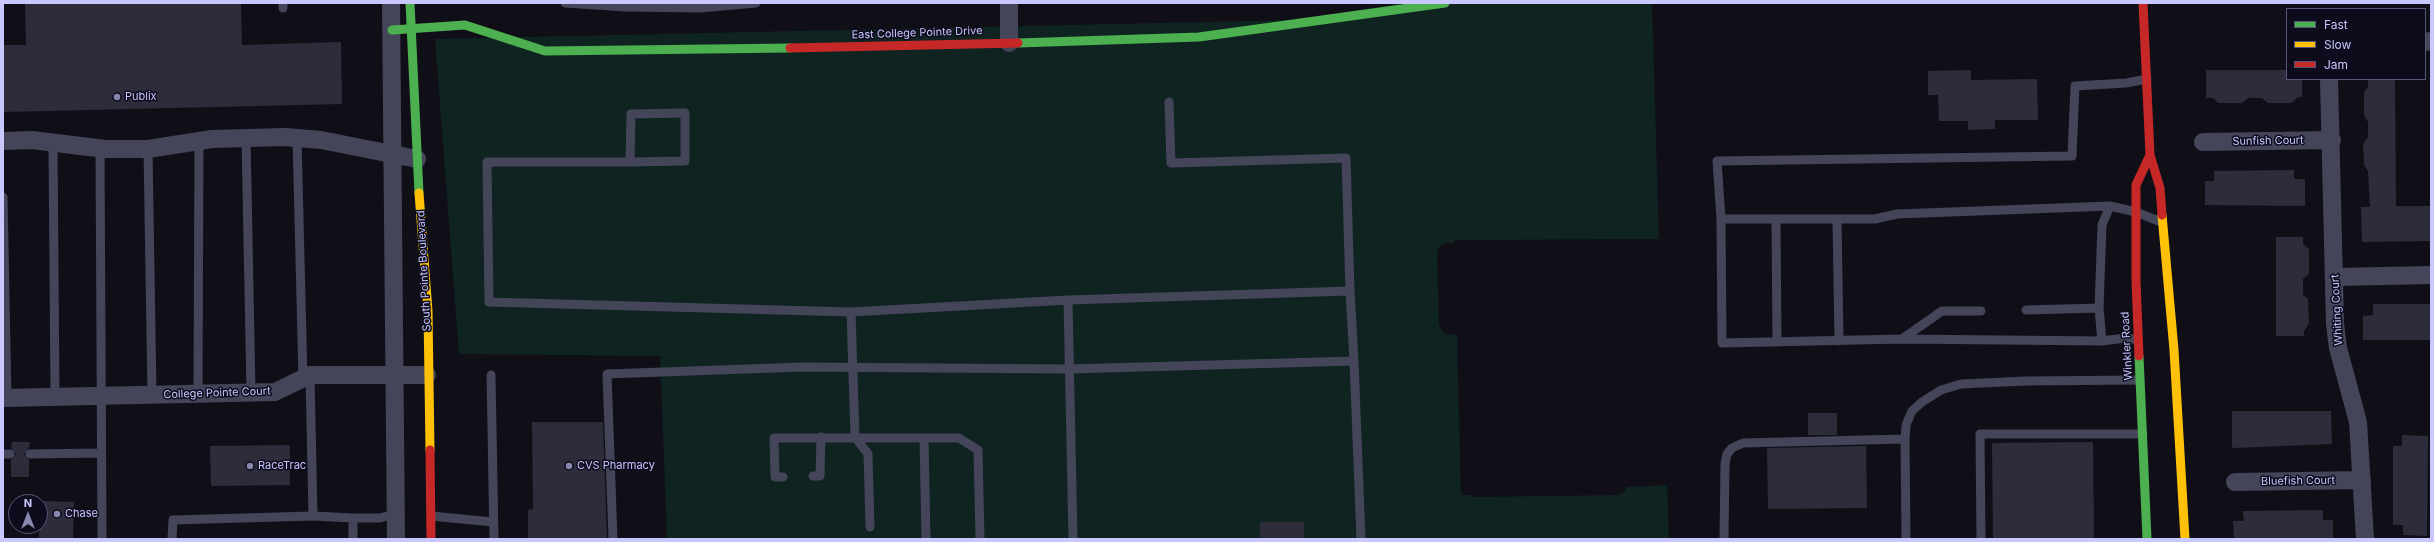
<!DOCTYPE html>
<style>
body{margin:0}
#map{position:relative;width:2434px;height:542px;overflow:hidden;background:#100f18;font-family:Inter,sans-serif}
canvas{display:block}
.frame{position:absolute;inset:0;border:4px solid #c8c7fe;pointer-events:none}
.legend{position:absolute;left:2286px;top:8px;width:140px;height:72px;box-sizing:border-box;background:#0d0b1c;border:1px solid #585676;margin:0;padding:5px 7px;list-style:none;font-size:12px;color:#c8c7fe}
.legend li{display:flex;align-items:center;gap:8px;height:20px}
.legend b{width:20px;border:1px solid #585676}
.north{position:absolute;left:8px;top:494px;width:40px;height:40px;box-sizing:border-box;background:#0d0b1c;border:1px solid #585676;border-radius:50%;rotate:0deg;font-size:11px;font-weight:700;line-height:16px;text-align:center;color:#c8c7fe}
.north::after{content:'';display:block;margin:auto;width:14px;height:18px;background:#8887ae;clip-path:polygon(50% 0,100% 100%,50% 72%,0 100%)}
</style>
<div id="map">
<canvas width="2434" height="542"></canvas>
<div class="frame"></div>
<ul class="legend">
<li><b style="height:5px;background:#4caf50"></b>Fast</li>
<li><b style="height:5px;background:#ffc107"></b>Slow</li>
<li><b style="height:5px;background:#c62828"></b>Jam</li>
</ul>
<div class="north">N</div>
</div>
<script>
const ctx = document.querySelector('canvas').getContext('2d');
ctx.lineJoin = 'round';
function paint(path, color) {
  ctx.fillStyle = color;
  ctx.fill(path, 'evenodd');
}
function shape(rows) {
  const path = new Path2D();
  for (const r of rows) {
    path.moveTo(r[0], r[1]);
    for (let i = 2; i < r.length; i += 2) path.lineTo(r[i], r[i + 1]);
  }
  return path;
}
function trace(path, color, width, dash) {
  ctx.strokeStyle = color;
  ctx.lineWidth = width;
  ctx.lineCap = dash ? 'butt' : 'round';
  ctx.setLineDash(dash || []);
  ctx.stroke(path);
}
function drawText(font, color, halo, rows, align = 'center') {
  ctx.font = font + ' Inter,sans-serif';
  ctx.lineWidth = 3;
  ctx.setLineDash([]);
  ctx.textBaseline = 'middle';
  ctx.strokeStyle = halo;
  ctx.fillStyle = color;
  for (const [text, x, y, turn = 0] of rows) {
    ctx.save();
    ctx.translate(x, y);
    ctx.rotate((+turn || 0) * Math.PI / 180);
    ctx.textAlign = isNaN(turn) ? turn : align;
    if (halo) ctx.strokeText(text, 0, 0);
    ctx.fillText(text, 0, 0);
    ctx.restore();
  }
}
paint(shape([
 [1403,3,1652,3,1659,239,1455,240,1454,243,1446,243,1439,247,1437,253,1439,325,1445,334,1457,335,1461,495,1469,495,1475,497,1618,495,1623,493,1627,487,1667,485,1669,539,667,539,660,356,459,354,435,39,1294,20]
]), '#0f2321');
paint(shape([
 [25,3,241,3,242,45,341,42,342,104,3,112,3,45,26,45],
 [1971,70,1971,80,2037,79,2038,120,1995,120,1995,129,1968,130,1968,121,1939,121,1938,95,1928,95,1928,71],
 [2206,70,2287,70,2287,79,2302,79,2302,97,2298,97,2291,103,2268,103,2262,98,2248,98,2242,103,2218,103,2213,98,2206,98],
 [2368,80,2395,80,2396,206,2431,206,2431,241,2362,242,2361,207,2370,207,2368,171,2364,165,2363,144,2368,137,2368,122,2364,115,2364,92,2368,87],
 [2294,170,2294,179,2305,179,2305,206,2205,205,2205,181,2214,181,2214,171],
 [2276,237,2303,237,2303,244,2309,249,2309,274,2303,279,2303,295,2308,299,2309,323,2304,331,2304,336,2276,336],
 [2373,304,2431,304,2431,340,2363,340,2363,316,2373,315],
 [2232,411,2331,411,2332,444,2232,448],
 [1808,413,1837,413,1837,435,1808,435],
 [532,422,603,422,607,539,528,539,528,510,533,509],
 [2402,435,2428,436,2427,536,2403,535,2403,525,2393,525,2393,446,2402,446],
 [12,442,30,442,29,448,24,454,29,460,29,477,11,477,11,460,16,454,11,448],
 [2093,442,2094,539,1993,539,1992,443],
 [290,445,290,485,211,486,210,446],
 [1866,446,1867,508,1768,509,1767,448],
 [40,501,74,502,73,539,39,539],
 [2323,510,2323,520,2333,520,2333,539,2234,539,2233,521,2244,521,2243,511],
 [1260,522,1304,522,1304,539,1260,539]
]), '#2d2c3b');
trace(shape([
 [283,3,283,8],
 [565,3,626,7,700,8,756,3],
 [246,138,251,392],
 [297,138,303,379],
 [53,144,55,397],
 [100,149,102,539],
 [148,149,152,395],
 [630,162,631,114,685,113,685,161,630,162,487,162,489,302,851,312,1068,300],
 [3,197,7,398],
 [1721,219,1717,161,2072,156,2075,86,2126,83,2147,79],
 [1776,219,1777,342],
 [1837,219,1839,341],
 [1350,291,1354,361],
 [2026,310,2099,308],
 [851,312,855,437,868,454,870,527],
 [1902,339,1942,311,1981,311],
 [2138,340,2125,338,2102,341,1902,339,1722,343,1721,219,1875,219,1897,214,2110,206,2136,212,2161,222],
 [2102,341,2099,308,2102,225,2110,206],
 [310,375,313,516],
 [491,375,494,539],
 [198,394,199,141],
 [924,438,926,539],
 [1905,439,1906,425,1912,411,1922,402,1941,390,1961,384,2026,381,2140,380],
 [3,454,10,454],
 [30,454,100,453],
 [813,476,820,476,821,437],
 [783,477,775,477,774,438,959,438,978,450,980,539],
 [431,516,493,522],
 [172,539,173,520,313,516,353,518],
 [353,539,353,518,380,518,395,514],
 [613,539,607,374,802,367,1069,369,1354,361,1361,539],
 [1073,539,1068,300,1350,291,1346,158,1171,163,1169,102],
 [1724,539,1725,464,1727,454,1732,448,1743,443,1905,439,1906,539],
 [1981,539,1980,434,2143,434]
]), '#444559', 9);
trace(shape([
 [391,3,396,539],
 [2425,42,2431,41],
 [1009,43,1009,3],
 [2329,79,2335,324,2338,348,2358,422,2365,539],
 [3,141,32,140,105,149,148,149,212,139,285,137,321,140,417,159],
 [2203,142,2332,140],
 [2335,277,2431,275],
 [3,398,275,392,310,375,427,375],
 [2235,482,2362,480]
]), '#444559', 18);
trace(shape([
 [410,3,419,193],
 [392,30,465,25,545,51,790,48],
 [1018,43,1199,37,1445,3],
 [2139,356,2147,539]
]), '#4caf50', 9);
trace(shape([
 [419,193,428,311,430,450],
 [2162,215,2174,350,2185,539]
]), '#ffc107', 9);
trace(shape([
 [2143,3,2150,155,2160,188,2162,215],
 [790,48,1018,43],
 [2139,356,2136,281,2136,185,2150,155],
 [430,450,431,539]
]), '#c62828', 9);
for (const [x, y, r, color] of [
 [117,97,4,"#8887ae"],
 [250,466,4,"#8887ae"],
 [569,466,4,"#8887ae"],
 [57,514,4,"#8887ae"]
]) {
  const dot = new Path2D();
  dot.arc(x, y, r, 0, 2 * Math.PI);
  ctx.fillStyle = color;
  ctx.fill(dot);
  trace(dot, '#0d0b1c', 1.5);
}
drawText('11px', '#c8c7fe', '#0d0b1c', [
 ["East College Pointe Drive",917,33,-2],
 ["Sunfish Court",2268,141,-1],
 ["South Pointe Boulevard",424,271,-93],
 ["Whiting Court",2337,310,-93],
 ["Winkler Road",2127,346,-93],
 ["College Pointe Court",217,393,-2],
 ["Bluefish Court",2298,481,-1]
]);
drawText('11px', '#c8c7fe', '#0d0b1c', [
 ["Publix",125,97],
 ["RaceTrac",258,466],
 ["CVS Pharmacy",577,466],
 ["Chase",65,514]
], 'left');
</script>
